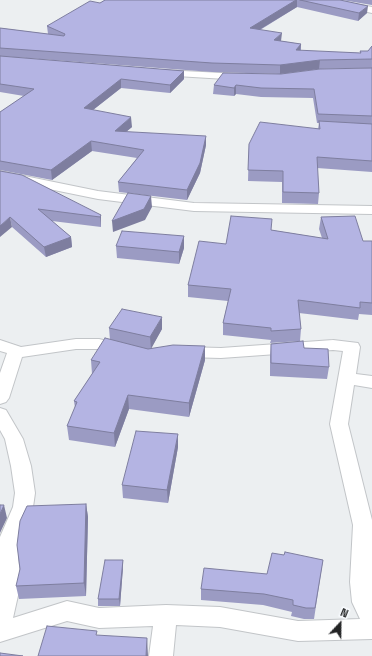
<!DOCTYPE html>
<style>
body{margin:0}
#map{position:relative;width:372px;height:656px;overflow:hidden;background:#eceff1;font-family:"Space Grotesk",sans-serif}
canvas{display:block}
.north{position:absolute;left:320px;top:604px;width:40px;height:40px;-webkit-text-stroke:3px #f9fcff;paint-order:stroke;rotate:22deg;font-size:11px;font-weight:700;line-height:16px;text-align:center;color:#232425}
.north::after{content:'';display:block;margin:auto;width:14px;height:18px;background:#232425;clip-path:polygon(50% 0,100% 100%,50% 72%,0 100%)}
</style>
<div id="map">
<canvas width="372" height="656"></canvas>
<div class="north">N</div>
</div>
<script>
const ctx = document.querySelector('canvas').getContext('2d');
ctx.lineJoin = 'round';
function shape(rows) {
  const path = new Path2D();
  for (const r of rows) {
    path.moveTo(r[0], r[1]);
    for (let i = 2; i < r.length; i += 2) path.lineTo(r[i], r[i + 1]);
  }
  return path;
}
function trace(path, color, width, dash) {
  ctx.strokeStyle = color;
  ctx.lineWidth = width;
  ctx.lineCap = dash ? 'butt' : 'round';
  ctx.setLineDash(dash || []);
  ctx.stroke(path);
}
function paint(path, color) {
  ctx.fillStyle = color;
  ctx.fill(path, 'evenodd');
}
const street = shape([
 [318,0,334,0,372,7,372,13,322,2,318,0],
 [163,70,242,74,247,77,242,80,160,75,158,73,163,70],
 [0,171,98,191,194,203,372,206,372,214,194,211,98,199,0,179,0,171],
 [76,339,99,339,128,346,130,350,128,354,122,355,99,349,76,349,22,357,9,398,6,402,0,404,0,373,7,353,0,351,0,340,21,347,76,339],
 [333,340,358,343,360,347,356,374,372,376,372,388,354,385,348,424,372,520,372,639,298,641,220,627,176,625,173,656,149,656,153,626,99,628,67,621,0,642,0,537,13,507,15,493,11,466,5,439,0,430,0,408,6,410,23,439,31,466,35,493,33,507,21,534,18,557,21,582,13,618,67,601,99,608,166,605,220,607,298,621,360,619,352,602,350,582,353,525,330,424,343,351,333,350,221,358,184,357,178,356,176,352,178,348,184,347,221,348,333,340]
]);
trace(street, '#c2c5c8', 2);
paint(street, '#fff');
paint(shape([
 [105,0,340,0,367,13,358,21,297,7,260,30,281,41,301,44,301,51,360,53,360,51,368,51,372,46,372,68,319,69,280,74,212,72,0,56,0,28,48,34,47,26,100,3],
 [342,0,372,0,372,5],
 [0,56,184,71,184,79,170,93,121,88,93,110,132,127,126,132,206,145,200,173,187,200,119,192,118,182,137,158,92,151,52,180,0,170,0,112,24,96,0,92],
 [372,68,372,172,317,168,319,193,318,204,282,203,282,182,248,181,249,144,318,129,319,123,317,123,313,98,261,97,236,94,234,96,213,94,214,85,281,74],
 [0,171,101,215,101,227,52,221,71,237,72,247,46,257,12,227],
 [321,217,363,241,372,241,372,315,359,314,358,320,299,313,301,329,300,341,270,343,271,340,223,335,223,323,228,301,188,297,188,285,226,244,271,230,322,238,319,229],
 [184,236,184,248,179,264,117,258,116,246],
 [109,328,162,329,151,348,205,360,189,417,129,409,115,447,69,440,67,426,75,408,74,401,92,374,91,360,110,340],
 [271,344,304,348,329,367,327,379,270,376,270,356],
 [178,434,178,447,168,503,123,498,122,485],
 [86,504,88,517,86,596,19,599,16,586],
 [284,555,323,560,314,619,304,619,291,616,292,612,263,605,201,600,201,589,267,574],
 [123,560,123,567,120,606,98,606,98,599]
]), '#9b9bc3');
paint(shape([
 [296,0,297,0,297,7,249,36,250,28],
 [368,6,367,13,358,21,359,13],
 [282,33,281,41,274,48,274,40],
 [301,44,300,52,296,50],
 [320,60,319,69,280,74,280,65],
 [184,71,184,79,170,93,170,85],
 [121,79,121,88,84,117,84,108],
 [236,85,236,94,234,96,234,88],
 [131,117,132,127,116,140,115,131],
 [206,136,206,145,200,173,187,200,187,190],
 [91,141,92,151,52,180,51,170],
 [151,196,152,207,145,220,113,232,112,221],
 [101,215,101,227,100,217],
 [10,217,12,227,0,237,0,226],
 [184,236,184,248,179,264,179,252],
 [71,237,72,247,46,257,44,247],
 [162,317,162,329,151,349,150,337],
 [205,346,205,360,189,417,189,403],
 [128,395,129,409,115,447,114,433],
 [178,434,178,447,168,503,167,490],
 [86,504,88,517,86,596,84,583],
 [4,505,7,518,0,533,0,514],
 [123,560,123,567,120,606,119,599],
 [147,638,148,656,146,656]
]), '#7e7e9f');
const building = shape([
 [105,0,296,0,250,28,282,33,274,40,301,44,296,50,361,53,360,51,368,51,372,46,372,59,320,60,280,65,212,63,0,48,0,28,64,36,65,34,47,26,90,1,100,3,105,0],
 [300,0,340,0,368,6,359,13,300,0],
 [0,56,184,71,170,85,121,79,84,108,131,117,115,131,206,136,200,163,187,190,118,182,144,150,91,141,51,170,0,161,0,112,34,89,0,84,0,56],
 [372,68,372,116,318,114,314,89,261,88,236,85,234,88,214,85,223,73,281,74,320,69,372,68],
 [319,121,372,124,372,161,317,157,319,193,283,192,283,171,248,170,249,144,260,122,320,129,319,121],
 [0,171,22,175,101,215,100,217,38,209,71,237,44,247,10,217,0,226,0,171],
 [128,193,151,196,144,209,112,221,128,193],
 [231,216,272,219,271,230,328,239,321,217,355,216,363,241,372,241,372,303,360,302,360,308,298,300,301,329,271,331,271,328,223,323,231,289,188,285,199,241,226,244,231,216],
 [122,231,184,236,179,252,116,246,122,231],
 [122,309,162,317,150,337,109,328,122,309],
 [105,338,148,349,173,345,205,346,189,403,128,395,114,433,67,426,77,402,74,401,100,362,91,360,105,338],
 [303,341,304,348,328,349,329,367,271,363,271,344,303,341],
 [136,431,178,434,167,490,122,485,136,431],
 [86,504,84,583,16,586,20,569,17,545,20,521,27,506,86,504],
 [0,505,4,505,0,514,0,505],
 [285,552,323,560,315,608,306,608,293,605,293,600,264,594,201,589,204,568,267,574,272,553,284,555,285,552],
 [105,560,123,560,119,599,98,599,105,560],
 [47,626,97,631,96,635,147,638,146,656,38,656,47,626],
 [0,653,23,656,0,656,0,653]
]);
paint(building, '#b4b4e3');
trace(building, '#7e7e9f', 1);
</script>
